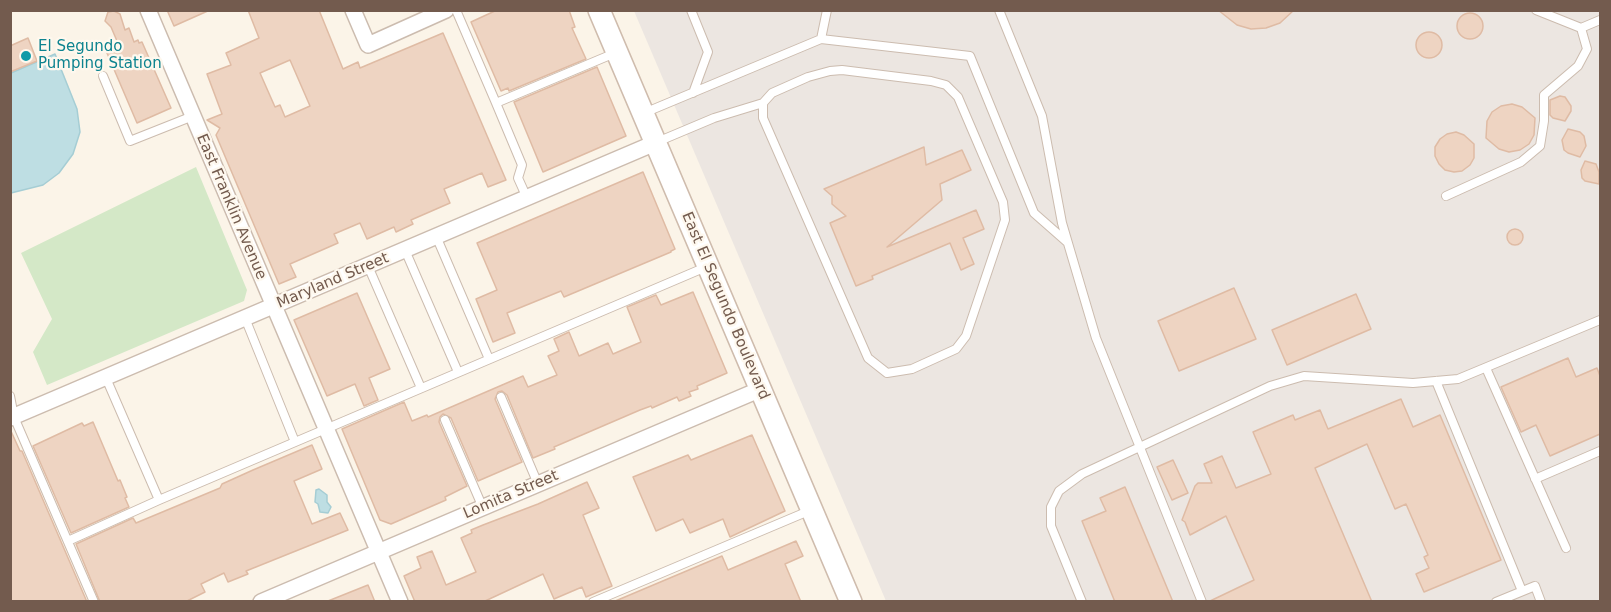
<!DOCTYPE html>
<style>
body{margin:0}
#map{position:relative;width:1611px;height:612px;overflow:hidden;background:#fbf4e8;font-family:"DejaVu Sans",sans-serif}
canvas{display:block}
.frame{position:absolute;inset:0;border:12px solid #735b4e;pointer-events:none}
</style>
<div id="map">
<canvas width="1611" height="612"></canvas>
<div class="frame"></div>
</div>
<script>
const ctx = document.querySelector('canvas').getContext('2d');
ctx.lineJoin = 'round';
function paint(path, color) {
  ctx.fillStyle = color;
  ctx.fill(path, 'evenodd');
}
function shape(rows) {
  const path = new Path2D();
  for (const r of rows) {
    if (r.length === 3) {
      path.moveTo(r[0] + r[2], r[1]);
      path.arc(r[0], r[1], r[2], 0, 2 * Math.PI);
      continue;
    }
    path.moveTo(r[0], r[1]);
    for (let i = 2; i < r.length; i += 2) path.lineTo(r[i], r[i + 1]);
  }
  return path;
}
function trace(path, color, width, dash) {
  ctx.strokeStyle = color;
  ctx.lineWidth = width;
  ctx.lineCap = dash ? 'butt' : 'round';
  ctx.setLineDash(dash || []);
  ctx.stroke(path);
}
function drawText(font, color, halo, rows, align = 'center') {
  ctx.font = font + ' "DejaVu Sans",sans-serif';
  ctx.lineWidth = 4.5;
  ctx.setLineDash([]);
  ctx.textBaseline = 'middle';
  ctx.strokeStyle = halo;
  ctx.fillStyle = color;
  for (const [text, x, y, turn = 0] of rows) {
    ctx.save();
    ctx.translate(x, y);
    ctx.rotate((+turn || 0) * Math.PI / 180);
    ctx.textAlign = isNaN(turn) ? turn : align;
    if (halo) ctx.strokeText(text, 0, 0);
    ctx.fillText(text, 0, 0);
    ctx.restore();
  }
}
paint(shape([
 [634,11,1600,11,1600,601,886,601]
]), '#ece6e1');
paint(shape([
 [196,167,247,290,244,301,47,385,33,352,52,319,21,253]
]), '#d4e8c7');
const water = shape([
 [55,54,77,109,80,132,73,154,59,173,43,185,11,193,11,73,55,54],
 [319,489,327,495,327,502,331,507,328,513,320,512,318,504,315,502,316,490,319,489]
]);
paint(water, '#bedee3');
trace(water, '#a5cdd4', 1.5);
const building = shape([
 [167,10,210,10,174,26,167,10],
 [248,10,319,10,343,69,358,62,360,68,443,33,506,180,488,187,482,173,444,189,450,203,411,220,413,224,396,232,394,227,367,239,360,223,334,234,338,243,290,264,296,277,279,284,216,135,220,128,207,120,222,114,207,74,231,65,226,53,259,38,248,10],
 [290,60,310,106,285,117,280,105,275,107,260,73,290,60],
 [497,10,569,10,575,27,572,28,586,59,509,91,508,88,501,91,471,22,497,10],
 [1218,10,1294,10,1280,23,1266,28,1251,29,1237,25,1218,10],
 [114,11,120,14,125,30,129,28,134,42,138,40,139,43,142,42,171,108,137,123,107,53,120,48,111,27,105,21,108,12,114,11],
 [1470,26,13],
 [1429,45,13],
 [28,38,37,61,10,72,10,46,28,38],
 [597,67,626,136,543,172,514,102,597,67],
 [1560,96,1565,97,1571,106,1571,111,1565,121,1553,118,1550,115,1550,100,1560,96],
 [1512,104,1522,107,1535,118,1534,135,1529,144,1520,150,1509,152,1499,149,1486,138,1487,121,1492,112,1501,106,1512,104],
 [1568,129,1580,132,1584,136,1586,146,1580,157,1568,153,1564,150,1562,140,1568,129],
 [1456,132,1464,135,1474,144,1474,158,1470,165,1462,171,1454,172,1445,170,1439,164,1435,156,1435,147,1440,139,1447,134,1456,132],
 [924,147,926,165,962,150,971,170,940,184,942,200,887,247,976,210,984,229,963,238,974,264,961,270,950,243,872,276,873,279,856,286,830,223,846,216,832,204,832,196,824,189,924,147],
 [1585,161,1596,164,1599,172,1599,184,1585,181,1582,178,1581,170,1585,161],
 [643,172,675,249,671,251,671,252,564,297,561,291,507,313,515,333,493,342,476,299,497,290,477,243,643,172],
 [1515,237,8],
 [1234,288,1256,339,1179,371,1158,321,1234,288],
 [693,292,727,373,697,386,698,389,689,392,691,396,679,401,677,397,652,408,651,406,640,410,554,447,555,449,533,458,507,395,502,391,498,392,495,399,522,462,478,481,451,418,443,414,440,417,439,422,467,486,445,497,446,500,391,524,380,520,342,429,404,402,412,421,427,415,428,417,523,376,528,387,557,375,548,356,559,351,554,339,569,332,579,356,608,343,613,354,641,342,627,307,656,295,661,305,693,292],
 [357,293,390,369,369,378,378,400,364,406,355,384,327,396,294,320,357,293],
 [1356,294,1371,329,1287,365,1272,330,1356,294],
 [1568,358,1576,377,1597,368,1600,376,1600,434,1550,456,1536,425,1521,432,1501,387,1568,358],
 [1401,399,1413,427,1440,415,1501,560,1424,592,1416,574,1429,568,1424,557,1428,555,1406,504,1395,509,1367,444,1315,468,1372,602,1208,602,1254,580,1226,516,1190,535,1185,522,1182,520,1195,486,1198,483,1212,483,1204,464,1222,456,1236,488,1271,474,1253,432,1293,415,1295,420,1320,410,1328,429,1401,399],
 [93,422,118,481,120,480,127,497,125,498,129,507,71,533,33,446,82,423,84,426,93,422],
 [10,429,20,451,22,451,87,602,10,602,10,429],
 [752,435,785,511,730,537,723,519,690,533,683,519,656,531,633,477,688,455,691,460,752,435],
 [312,445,322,469,294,481,312,524,340,513,348,530,246,571,248,574,228,582,224,573,201,584,205,592,185,602,100,602,76,544,133,518,136,523,220,488,222,484,253,470,312,445],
 [1173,460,1188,493,1172,500,1157,467,1173,460],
 [587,482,599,508,583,515,612,586,586,597,582,587,554,599,543,574,483,602,415,602,404,576,421,568,417,557,432,551,446,585,476,572,461,538,472,533,471,530,483,525,538,504,587,482],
 [1125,487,1173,602,1115,602,1082,521,1106,511,1100,498,1125,487],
 [796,541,803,556,785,564,801,602,613,602,722,556,728,570,796,541],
 [368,585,375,602,328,602,328,601,368,585]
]);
paint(building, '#eed4c2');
trace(building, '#dfbba4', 1.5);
const service = shape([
 [456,10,496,103,615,53],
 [691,10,708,52,693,93],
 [999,10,1042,116,1062,223,1096,338,1202,602],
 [1581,28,1600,20],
 [821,39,827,10],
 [103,76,130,141,193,116],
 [496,103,522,165,518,178,527,198],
 [644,113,821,39,970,56,1034,213,1067,242],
 [657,142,714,118,763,103,763,118,868,358,887,373,912,369,956,349,966,336,1005,220,1003,202,958,97,946,85,931,81,842,70,830,71,808,77,772,93,763,103],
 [1446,196,1521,162,1540,146,1544,121,1544,95,1578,66,1587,49,1581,28,1536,10],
 [436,236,489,359],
 [405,250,458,372],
 [368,266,421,388],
 [245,318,295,442],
 [1486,368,1566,548],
 [106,378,159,500],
 [1436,381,1522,591],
 [10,396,14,417,94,602],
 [501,397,538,484],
 [445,420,483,508],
 [1535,479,1600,451],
 [68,541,159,500,706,267],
 [593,602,811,510],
 [1082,602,1051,526,1051,507,1059,491,1082,474,1270,386,1304,376,1413,383,1458,379,1600,320],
 [1496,602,1535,586,1541,602]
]);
const minor = shape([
 [148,10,400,602],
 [353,10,368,45,446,10],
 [10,418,655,143],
 [261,602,761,389]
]);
const secondary = shape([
 [599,10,851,602]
]);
trace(service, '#ccbcaf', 10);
trace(minor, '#ccbcaf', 18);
trace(secondary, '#cfbcad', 24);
trace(service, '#fff', 8);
trace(minor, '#fff', 15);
trace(secondary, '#fff', 21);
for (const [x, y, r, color] of [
 [26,56,6,"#0f9aa8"]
]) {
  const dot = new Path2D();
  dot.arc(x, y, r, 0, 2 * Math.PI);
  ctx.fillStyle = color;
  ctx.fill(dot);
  trace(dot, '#fef8ee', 2);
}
drawText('15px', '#0d838f', '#fef8ee', [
 ["El Segundo",38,47],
 ["Pumping Station",38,64]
], 'left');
drawText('15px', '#735b4e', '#fef8ee', [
 ["East Franklin Avenue",231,207,67],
 ["Maryland Street",333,281,-23],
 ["East El Segundo Boulevard",725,306,67],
 ["Lomita Street",511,495,-23]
]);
</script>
